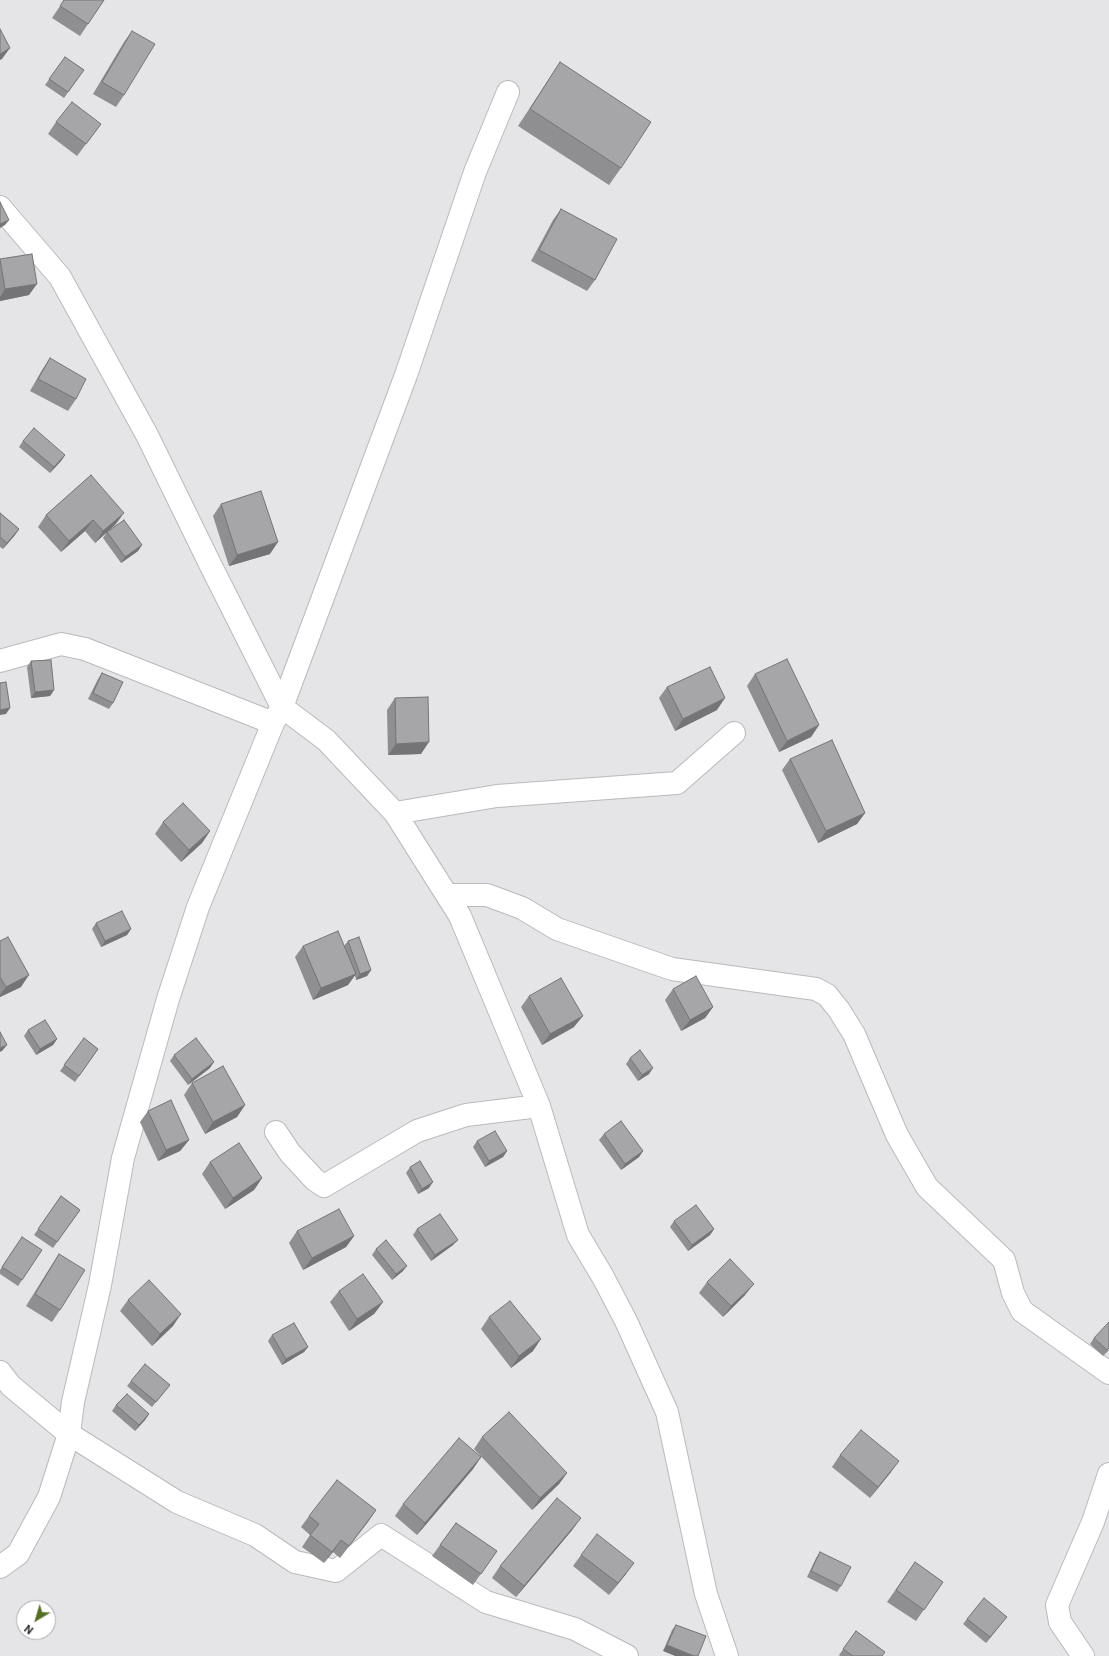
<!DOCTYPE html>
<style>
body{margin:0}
#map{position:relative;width:1109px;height:1656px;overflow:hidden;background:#e5e4e7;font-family:Roboto,sans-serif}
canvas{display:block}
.north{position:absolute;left:16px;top:1600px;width:40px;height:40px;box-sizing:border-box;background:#fff;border:1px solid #ababac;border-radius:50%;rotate:218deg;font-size:11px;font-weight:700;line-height:16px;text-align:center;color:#2e2e2f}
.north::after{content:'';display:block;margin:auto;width:14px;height:18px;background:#557024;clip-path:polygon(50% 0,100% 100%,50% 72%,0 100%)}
</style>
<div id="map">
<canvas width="1109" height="1656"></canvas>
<div class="north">N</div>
</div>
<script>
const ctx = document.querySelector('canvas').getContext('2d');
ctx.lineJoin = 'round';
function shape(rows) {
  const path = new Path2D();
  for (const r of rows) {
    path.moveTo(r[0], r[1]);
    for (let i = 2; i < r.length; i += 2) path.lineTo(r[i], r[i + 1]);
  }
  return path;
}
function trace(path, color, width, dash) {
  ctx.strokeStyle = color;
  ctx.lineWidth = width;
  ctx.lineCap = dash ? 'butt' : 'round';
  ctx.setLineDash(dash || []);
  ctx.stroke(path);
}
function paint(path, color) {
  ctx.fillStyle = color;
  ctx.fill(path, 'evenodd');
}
const minor = shape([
 [0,207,60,277,147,435,211,566,282,707,326,740,395,813,460,916,539,1106,578,1235,603,1277,626,1321,667,1412,706,1594,727,1656],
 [0,661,61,644,85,649,273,723],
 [395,813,497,796,677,783,734,733],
 [449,895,487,895,522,908,557,929,672,969,816,989,827,995,839,1010,854,1034,897,1135,927,1187,1004,1260,1013,1293,1022,1311,1109,1373],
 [276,1132,290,1153,315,1180,324,1186,417,1131,466,1115,539,1106],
 [0,1372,11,1386,69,1434,177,1502,255,1535,295,1562,336,1571,381,1535,486,1602,575,1629,627,1656],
 [0,1567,18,1554,49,1497,69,1434,73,1402,100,1285,123,1158,168,999,198,907,273,723,282,707,406,375,475,172,508,92],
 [1083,1656,1060,1622,1057,1605,1093,1522,1109,1474]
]);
trace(minor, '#bab9bc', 24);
trace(minor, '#fff', 22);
paint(shape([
 [64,0,104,0,80,36,52,18],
 [132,31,124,95,116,107,93,94,124,42],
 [65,57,84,70,64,98,45,85],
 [560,62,621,168,609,185,518,126],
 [56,122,101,124,77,156,48,134],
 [561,209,595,280,587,291,531,261,553,220],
 [0,259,29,295,0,301],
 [50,358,76,399,68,411,30,391,42,370],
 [23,441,65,455,61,461,50,473,19,447],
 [91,475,116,524,95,543,85,531,61,552,38,527,46,515],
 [221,504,270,554,229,566,213,516],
 [0,513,19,529,15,535,3,549,0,547],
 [107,532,142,545,138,551,121,563,103,538],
 [31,661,54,690,50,696,31,698,27,667],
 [102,673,113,703,109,709,88,699,98,679],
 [755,674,819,725,811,737,779,752,747,686],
 [667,687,717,710,675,731,659,698],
 [395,698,421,754,388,755,387,710],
 [790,759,865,813,857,824,818,843,782,770],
 [163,822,210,831,202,843,181,862,155,834],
 [96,923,131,929,127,935,101,947,92,929],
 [0,941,21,987,0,997],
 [348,941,371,970,367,976,356,980,355,975,348,985,313,1000,295,957,303,946,344,946],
 [673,989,713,1007,705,1018,681,1031,665,1000],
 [529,996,574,1027,542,1045,521,1007],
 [28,1030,57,1039,53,1045,36,1055,24,1036],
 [84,1038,98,1049,75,1082,60,1071],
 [174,1055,210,1068,188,1085,170,1061],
 [630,1058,649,1074,638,1081,626,1064],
 [192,1083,245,1105,237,1117,205,1134,184,1095],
 [148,1111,189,1140,180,1151,158,1161,140,1122],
 [604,1134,643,1151,639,1157,621,1170,599,1140],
 [477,1141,507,1151,503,1157,485,1167,473,1147],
 [210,1162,262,1178,254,1190,225,1209,202,1174],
 [410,1167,429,1188,418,1194,406,1173],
 [61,1196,80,1210,53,1248,34,1235],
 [674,1221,714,1229,710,1235,688,1251,670,1227],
 [417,1229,453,1245,431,1261,413,1235],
 [297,1231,354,1236,346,1247,303,1270,289,1243],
 [22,1237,42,1250,18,1286,0,1274,0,1270],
 [376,1249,403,1271,392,1280,372,1255],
 [59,1254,60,1310,52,1322,26,1306,51,1266],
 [707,1282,745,1295,723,1317,699,1293],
 [339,1291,383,1302,374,1314,349,1331,330,1302],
 [128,1300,173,1326,152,1346,120,1311],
 [489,1317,533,1351,511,1368,481,1329],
 [272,1335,308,1347,304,1352,282,1365,268,1341],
 [1094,1338,1109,1350,1103,1356,1090,1344],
 [131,1381,170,1385,152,1407,127,1386],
 [116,1405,149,1414,145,1420,135,1431,112,1411],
 [482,1437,567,1473,559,1484,532,1510,474,1449],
 [840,1455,891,1472,870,1498,832,1467],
 [481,1457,473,1469,417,1535,395,1516,403,1504],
 [376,1510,340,1558,333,1552,324,1563,302,1547,310,1535,301,1527,309,1516],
 [456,1523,497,1551,473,1585,432,1556],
 [573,1529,516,1597,492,1578,500,1566],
 [820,1552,841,1586,837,1592,807,1577,816,1558],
 [581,1555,626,1574,609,1595,573,1566],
 [915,1562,943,1582,916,1621,887,1602],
 [967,1619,1002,1623,986,1643,963,1624],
 [676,1625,706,1636,663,1651,672,1630],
 [856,1631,882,1656,840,1656,839,1655]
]), '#8f8e90');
paint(shape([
 [10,48,2,59,0,60,0,54],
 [9,220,5,225,0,228,0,224],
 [37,284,29,295,0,301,0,297,5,289],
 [65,455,61,461,50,473,54,467],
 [124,513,116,524,95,543,103,531],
 [93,520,85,531,61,552,69,541],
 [19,529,15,535,3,549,7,543],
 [278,542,270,554,229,566,237,555],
 [142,545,138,551,121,563,125,557],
 [54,690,50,696,31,698,35,692],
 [725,698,717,710,675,731,683,719],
 [10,708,6,714,0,715,0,710],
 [819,725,811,737,779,752,787,741],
 [429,742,421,754,388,755,396,744],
 [865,813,857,824,818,843,826,831],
 [210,831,202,843,181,862,189,850],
 [131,929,127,935,101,947,105,941],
 [371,970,367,976,356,980,360,974],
 [356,974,348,985,313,1000,321,988],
 [29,975,21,987,0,997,0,995,6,987],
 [713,1007,705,1018,681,1031,690,1020],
 [583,1016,574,1027,542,1045,550,1034],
 [57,1039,53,1045,36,1055,40,1049],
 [7,1045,2,1051,0,1052,0,1048],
 [214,1062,210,1068,188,1085,192,1079],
 [653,1068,649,1074,638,1081,642,1075],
 [245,1105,237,1117,205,1134,213,1122],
 [189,1140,180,1151,158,1161,166,1150],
 [507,1151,503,1157,485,1167,489,1161],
 [643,1151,639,1157,621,1170,625,1164],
 [262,1178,254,1190,225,1209,233,1198],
 [433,1182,429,1188,418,1194,422,1189],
 [714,1229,710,1235,688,1251,692,1245],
 [354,1236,346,1247,303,1270,312,1258],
 [458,1240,453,1245,431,1261,435,1255],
 [407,1266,403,1271,392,1280,396,1274],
 [754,1284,745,1295,723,1317,731,1306],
 [383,1302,374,1314,349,1331,357,1319],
 [181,1314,173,1326,152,1346,160,1334],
 [541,1339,533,1351,511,1368,519,1356],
 [308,1347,304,1352,282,1365,286,1359],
 [149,1414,145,1420,135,1431,139,1425],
 [481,1457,473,1469,417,1535,425,1523],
 [899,1461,891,1472,870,1498,878,1487],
 [567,1473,559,1484,532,1510,540,1498],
 [376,1510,368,1522,340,1558],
 [581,1518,573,1529,516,1597,524,1586],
 [341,1540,333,1552,324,1563,332,1552],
 [634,1563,626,1574,609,1595,618,1583],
 [1007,1617,1002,1623,986,1643,990,1637],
 [667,1645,694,1656,675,1656,663,1651]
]), '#747476');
const building = shape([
 [64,0,104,0,88,24,60,6,64,0],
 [0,29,10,48,0,54,0,29],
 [132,31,155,44,124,95,102,82,132,31],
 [65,57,84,70,68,92,49,79,65,57],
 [560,62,651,122,621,168,530,109,560,62],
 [72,102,101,124,86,144,56,122,72,102],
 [0,202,9,220,0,224,0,202],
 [561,209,617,239,595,280,539,250,561,209],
 [32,254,37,284,5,289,0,259,32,254],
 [50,358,86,379,76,399,38,379,50,358],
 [34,428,65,455,54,467,23,441,34,428],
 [91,475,124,513,103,531,93,520,69,541,46,515,91,475],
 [261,491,278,542,237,555,221,504,261,491],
 [0,513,19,529,7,543,0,537,0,513],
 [124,520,142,545,125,557,107,532,124,520],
 [787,659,819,725,787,741,755,674,787,659],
 [51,660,54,690,35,692,31,661,51,660],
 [710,667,725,698,683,719,667,687,710,667],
 [102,673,123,682,113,703,93,693,102,673],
 [6,682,10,708,0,710,0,683,6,682],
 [428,697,429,742,396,744,395,698,428,697],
 [832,740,865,813,826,831,790,759,832,740],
 [183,803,210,831,189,850,163,822,183,803],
 [122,911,131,929,105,941,96,923,122,911],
 [338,931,356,974,321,988,303,946,338,931],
 [8,937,29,975,6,987,0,977,0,941,8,937],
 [359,937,371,970,360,974,348,941,359,937],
 [696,976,713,1007,690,1020,673,989,696,976],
 [561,978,583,1016,550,1034,529,996,561,978],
 [45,1020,57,1039,40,1049,28,1030,45,1020],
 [0,1032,7,1045,0,1048,0,1032],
 [84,1038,98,1049,79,1076,64,1065,84,1038],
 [196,1038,214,1062,192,1079,174,1055,196,1038],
 [640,1050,653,1068,642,1075,630,1058,640,1050],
 [223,1066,245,1105,213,1122,192,1083,223,1066],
 [171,1100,189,1140,166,1150,148,1111,171,1100],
 [621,1121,643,1151,625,1164,604,1134,621,1121],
 [495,1131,507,1151,489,1161,477,1141,495,1131],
 [239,1143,262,1178,233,1198,210,1162,239,1143],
 [420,1161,433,1182,422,1189,410,1167,420,1161],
 [61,1196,80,1210,57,1242,38,1229,61,1196],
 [696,1205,714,1229,692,1245,674,1221,696,1205],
 [339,1209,354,1236,312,1258,297,1231,339,1209],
 [440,1214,458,1240,435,1255,417,1229,440,1214],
 [22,1237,42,1250,22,1280,2,1267,22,1237],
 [386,1240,407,1266,396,1274,376,1249,386,1240],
 [59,1254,85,1270,60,1310,35,1294,59,1254],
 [730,1259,754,1284,731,1306,707,1282,730,1259],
 [363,1274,383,1302,357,1319,339,1291,363,1274],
 [149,1280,181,1314,160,1334,128,1300,149,1280],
 [510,1301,541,1339,519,1356,489,1317,510,1301],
 [1109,1322,1109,1348,1107,1350,1094,1338,1109,1322],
 [294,1323,308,1347,286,1359,272,1335,294,1323],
 [145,1364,170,1385,156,1402,131,1381,145,1364],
 [127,1394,149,1414,139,1425,116,1405,127,1394],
 [509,1412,567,1473,540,1498,482,1437,509,1412],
 [861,1430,899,1461,878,1487,840,1455,861,1430],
 [459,1438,481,1457,425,1523,403,1504,459,1438],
 [337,1480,376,1510,349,1546,341,1540,332,1552,310,1535,319,1524,309,1516,337,1480],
 [557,1498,581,1518,524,1586,500,1566,557,1498],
 [456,1523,497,1551,481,1574,440,1545,456,1523],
 [597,1534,634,1563,618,1583,581,1555,597,1534],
 [820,1552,851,1567,841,1586,811,1571,820,1552],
 [915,1562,943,1582,924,1610,896,1590,915,1562],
 [984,1598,1007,1617,990,1637,967,1619,984,1598],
 [676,1625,706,1636,698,1656,694,1656,667,1645,676,1625],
 [856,1631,885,1652,882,1656,853,1656,843,1649,856,1631]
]);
paint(building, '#a6a5a8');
trace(building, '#747476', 1);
</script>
